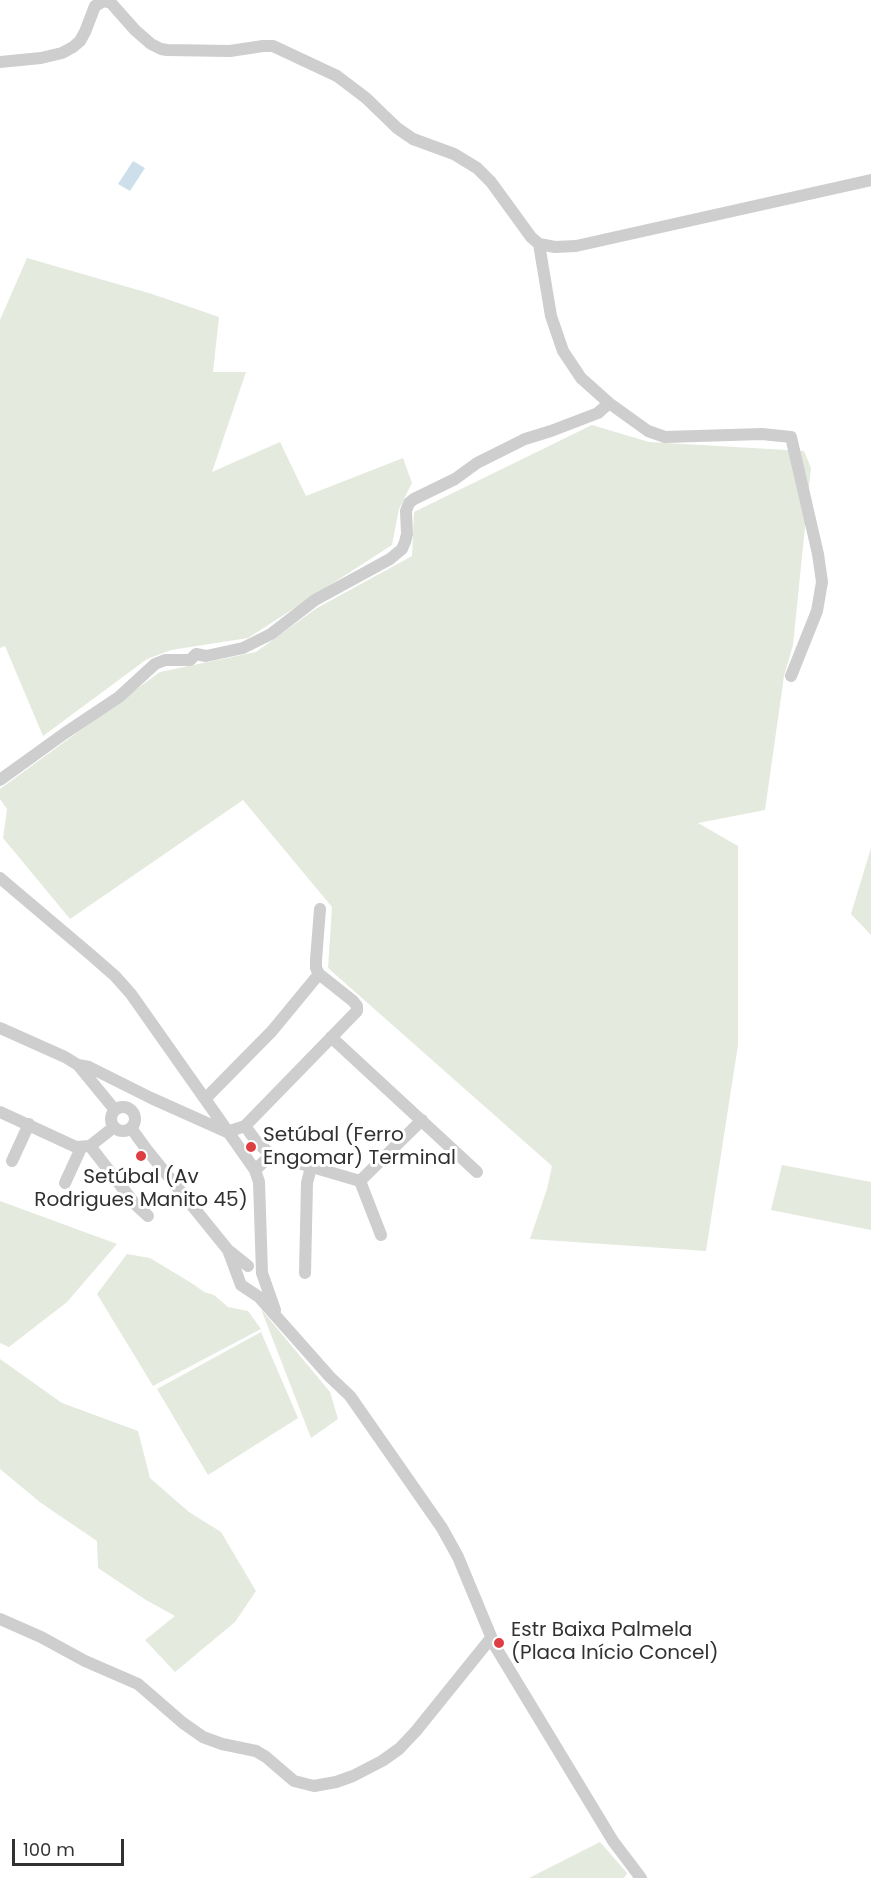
<!DOCTYPE html>
<meta charset="utf-8">
<style>
body{margin:0}
#map{position:relative;width:871px;height:1878px;overflow:hidden;background:#fff;font-family:Poppins,sans-serif}
canvas{display:block}
.scale{position:absolute;left:12px;top:1839px;width:112px;height:27px;box-sizing:border-box;border:3px solid #313131;border-top:0;padding-left:8px;font-size:18px;line-height:21px;white-space:nowrap;color:#313131;-webkit-text-stroke:4px #fff;paint-order:stroke}
</style>
<div id="map">
<canvas width="871" height="1878"></canvas>
<div class="scale">100 m</div>
</div>
<script>
const ctx = document.querySelector('canvas').getContext('2d');
ctx.lineJoin = 'round';
function paint(path, color) {
  ctx.fillStyle = color;
  ctx.fill(path, 'evenodd');
}
function shape(rows) {
  const path = new Path2D();
  for (const r of rows) {
    if (r.length === 3) {
      path.moveTo(r[0] + r[2], r[1]);
      path.arc(r[0], r[1], r[2], 0, 2 * Math.PI);
      continue;
    }
    path.moveTo(r[0], r[1]);
    for (let i = 2; i < r.length; i += 2) path.lineTo(r[i], r[i + 1]);
  }
  return path;
}
function trace(path, color, width, dash) {
  ctx.strokeStyle = color;
  ctx.lineWidth = width;
  ctx.lineCap = dash ? 'butt' : 'round';
  ctx.setLineDash(dash || []);
  ctx.stroke(path);
}
function drawText(font, color, halo, rows, align = 'center') {
  ctx.font = font + ' Poppins,sans-serif';
  ctx.lineWidth = 6;
  ctx.setLineDash([]);
  ctx.textBaseline = 'middle';
  ctx.strokeStyle = halo;
  ctx.fillStyle = color;
  for (const [text, x, y, turn = 0] of rows) {
    ctx.save();
    ctx.translate(x, y);
    ctx.rotate((+turn || 0) * Math.PI / 180);
    ctx.textAlign = isNaN(turn) ? turn : align;
    if (halo) ctx.strokeText(text, 0, 0);
    ctx.fillText(text, 0, 0);
    ctx.restore();
  }
}
paint(shape([
 [27,258,152,294,219,317,213,372,246,372,212,472,280,442,306,496,403,458,412,483,399,509,392,545,248,638,171,650,147,659,43,736,5,646,0,648,0,320],
 [592,425,649,442,804,451,811,468,793,645,784,676,765,810,698,823,738,846,738,1045,706,1251,530,1239,547,1189,552,1166,328,968,332,907,243,800,70,919,3,838,7,809,0,799,0,789,160,672,256,652,317,608,412,556,414,512],
 [871,848,871,935,851,914],
 [782,1165,871,1182,871,1230,771,1210],
 [0,1201,117,1244,67,1302,9,1347,0,1343],
 [127,1254,150,1258,193,1284,204,1292,214,1295,228,1307,248,1311,261,1329,153,1386,97,1294],
 [261,1309,330,1392,338,1419,311,1438],
 [261,1332,298,1418,208,1475,157,1389],
 [0,1359,62,1403,138,1431,150,1478,189,1512,221,1532,256,1591,235,1622,175,1672,145,1640,175,1616,146,1600,98,1568,97,1541,41,1503,0,1469],
 [600,1842,627,1873,624,1878,529,1878]
]), '#e4eade');
paint(shape([
 [133,161,145,168,130,191,118,184]
]), '#cedfec');
trace(shape([
 [0,62,41,58,62,53,73,47,80,41,85,32,95,6,104,1,111,3,135,30,151,44,161,49,167,50,230,51,263,46,273,46,337,76,366,98,397,128,413,139,454,154,477,168,491,182,531,237,539,244],
 [539,244,551,316,563,351,581,378,609,403,648,431,665,437,762,434,791,437,818,554,822,582,817,611,791,676],
 [539,244,555,247,576,246,871,180],
 [0,780,65,733,119,697,155,664,165,660,190,660,196,654,206,656,243,648,271,634,315,600,390,559,402,549,405,542,407,534,406,511,409,503,414,499,455,479,477,463,525,439,551,431,598,413,609,403],
 [0,878,91,955,115,976,131,994,255,1170,259,1182,262,1273,275,1310],
 [0,1028,65,1057,78,1065,89,1067,151,1098,227,1132],
 [331,1037,477,1172],
 [78,1065,115,1110],
 [205,1099,272,1031,319,974],
 [123,1119,12],
 [0,1112,76,1147,90,1146,114,1127],
 [245,1126,357,1011,357,1006,353,1001,319,974,316,968,316,960,320,909],
 [131,1128,147,1150,228,1250,248,1266],
 [227,1132,245,1126,256,1141,271,1155,255,1170],
 [90,1146,135,1204,148,1216],
 [271,1155,360,1181,381,1235],
 [12,1161,29,1124],
 [360,1181,422,1120],
 [65,1183,81,1148],
 [228,1250,241,1285,259,1297,330,1377,350,1396,442,1528,458,1557,495,1646,613,1841,641,1878],
 [305,1273,307,1183,311,1167],
 [0,1619,41,1637,85,1661,138,1684,183,1723,203,1737,222,1744,256,1751,266,1757,294,1781,314,1786,336,1782,353,1776,382,1761,399,1749,416,1731,491,1638]
]), '#cecece', 12);
for (const [x, y, r, color] of [
 [251,1147,6,"#de3e42"],
 [141,1156,6,"#de3e42"],
 [499,1643,6,"#de3e42"]
]) {
  const dot = new Path2D();
  dot.arc(x, y, r, 0, 2 * Math.PI);
  ctx.fillStyle = color;
  ctx.fill(dot);
  trace(dot, '#fff', 2);
}
drawText('20px', '#313131', '#fff', [
 ["Setúbal (Ferro",263,1136],
 ["Engomar) Terminal",263,1159],
 ["Setúbal (Av",141,1178,"center"],
 ["Rodrigues Manito 45)",141,1201,"center"],
 ["Estr Baixa Palmela",511,1631],
 ["(Placa Início Concel)",511,1654]
], 'left');
</script>
